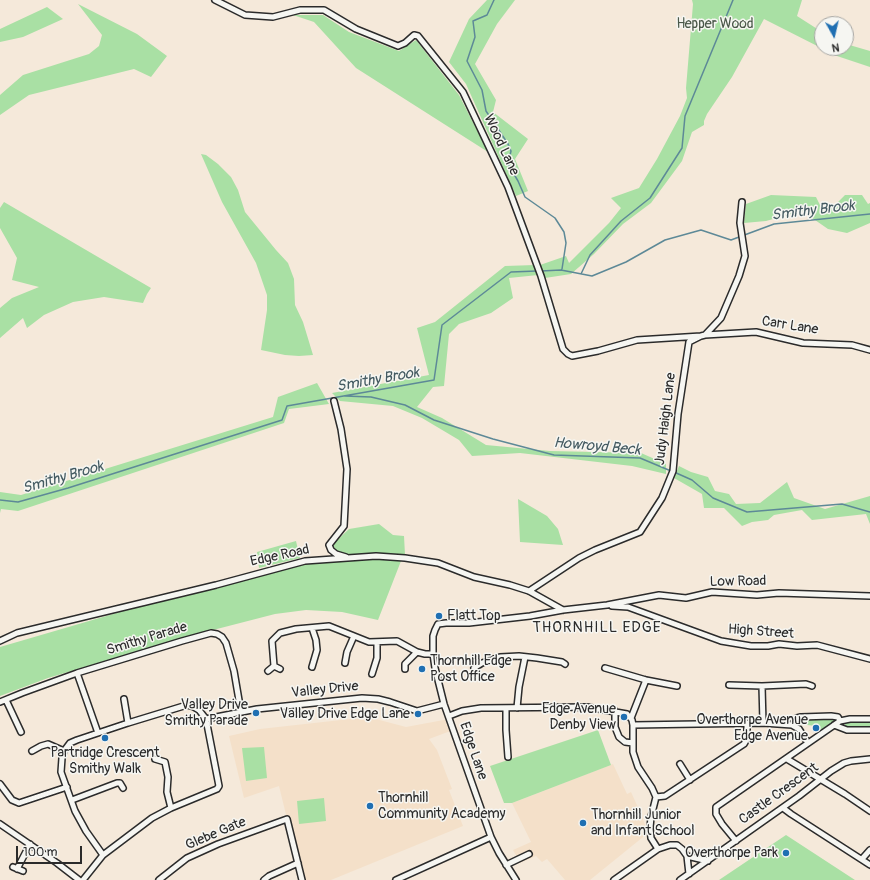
<!DOCTYPE html>
<style>
body{margin:0}
#map{position:relative;width:870px;height:880px;overflow:hidden;background:#f5e9da;font-family:Pangolin,sans-serif}
canvas{display:block}
.north{position:absolute;left:814px;top:16px;width:40px;height:40px;box-sizing:border-box;background:#f6f6f2;border:1px solid #a5a5a2;border-radius:50%;rotate:172deg;font-size:11px;font-weight:700;line-height:16px;text-align:center;color:#2b2b2b}
.north::after{content:'';display:block;margin:auto;width:14px;height:18px;background:#1f6fb2;clip-path:polygon(50% 0,100% 100%,50% 72%,0 100%)}
.scale{position:absolute;left:16px;top:846px;width:66px;height:18px;box-sizing:border-box;border:2px solid #2b2b2b;border-top:0;padding-left:5px;font-size:12px;line-height:14px;white-space:nowrap;color:#2b2b2b;-webkit-text-stroke:3px #f6f6f2;paint-order:stroke}
</style>
<div id="map">
<canvas width="870" height="880"></canvas>
<div class="north">N</div>
<div class="scale">100 m</div>
</div>
<script>
const ctx = document.querySelector('canvas').getContext('2d');
ctx.lineJoin = 'round';
function paint(path, color) {
  ctx.fillStyle = color;
  ctx.fill(path, 'evenodd');
}
function shape(rows) {
  const path = new Path2D();
  for (const r of rows) {
    path.moveTo(r[0], r[1]);
    for (let i = 2; i < r.length; i += 2) path.lineTo(r[i], r[i + 1]);
  }
  return path;
}
function trace(path, color, width, dash) {
  ctx.strokeStyle = color;
  ctx.lineWidth = width;
  ctx.lineCap = dash ? 'butt' : 'round';
  ctx.setLineDash(dash || []);
  ctx.stroke(path);
}
function drawText(font, color, halo, rows, align = 'center') {
  ctx.font = font + ' Pangolin,sans-serif';
  ctx.lineWidth = 3;
  ctx.setLineDash([]);
  ctx.textBaseline = 'middle';
  ctx.strokeStyle = halo;
  ctx.fillStyle = color;
  for (const [text, x, y, turn = 0] of rows) {
    ctx.save();
    ctx.translate(x, y);
    ctx.rotate((+turn || 0) * Math.PI / 180);
    ctx.textAlign = isNaN(turn) ? turn : align;
    if (halo) ctx.strokeText(text, 0, 0);
    ctx.fillText(text, 0, 0);
    ctx.restore();
  }
}
paint(shape([
 [368,717,406,727,449,719,453,730,429,739,437,750,452,789,449,790,463,826,331,880,302,880,279,786,244,798,229,736,260,729],
 [613,764,627,794,631,792,641,814,648,833,590,880,565,880,547,859,542,862,536,856,520,863,513,850,531,842,512,803]
]), '#f4e0c9');
paint(shape([
 [487,0,515,0,497,24,475,64,496,100,493,112,528,139,515,159,528,191,516,196,466,84,449,62,469,19],
 [692,0,802,0,797,16,822,32,822,48,846,48,846,44,870,51,870,67,837,56,764,19,732,77,707,114,704,121,704,125,692,132,682,161,651,203,623,224,594,254,571,274,545,278,540,265,566,256,569,263,609,223,621,208,611,198,639,188,657,159,680,116,687,98,686,88,693,4],
 [78,4,137,34,167,56,151,77,134,69,29,95,0,115,0,95,23,75,89,54,99,46,102,35],
 [47,7,63,19,23,37,0,42,0,29],
 [293,15,323,15,349,32,399,51,416,40,459,95,488,152,356,68,314,22],
 [201,154,206,155,218,164,231,177,238,190,245,212,276,250,288,263,294,279,295,305,303,322,313,355,299,356,285,355,261,350,267,310,267,295,256,263,222,202],
 [771,195,816,197,822,209,835,205,845,195,862,195,868,204,870,203,870,223,847,233,828,229,802,211,766,221,744,223,746,204],
 [4,202,151,288,147,294,143,303,104,297,73,302,44,315,27,328,23,318,0,338,0,308,12,298,39,287,12,280,17,258,0,228,0,208],
 [535,265,538,275,509,278,513,298,491,313,459,324,449,334,444,386,433,387,417,407,442,418,486,445,550,451,641,453,666,464,666,474,632,466,520,453,472,456,459,440,422,418,393,406,340,401,332,393,429,375,417,328,435,322,505,266],
 [317,383,329,404,289,409,284,423,18,511,1,509,0,513,0,492,21,495,273,417,278,397],
 [679,466,691,472,708,477,715,491,729,494,736,504,760,503,787,482,794,498,825,509,870,496,870,524,866,514,812,520,802,510,774,515,768,520,752,522,742,526,724,508,704,508,702,494,674,478],
 [518,499,547,516,558,529,563,545,520,542],
 [379,524,393,535,404,536,405,555,376,553,349,556,337,551,332,545,349,529],
 [296,541,300,558,259,568,257,552],
 [376,559,401,561,378,620,342,612,306,610,275,614,182,638,48,678,0,696,0,647,161,600,311,563],
 [833,718,836,719,835,722,819,731,816,726,799,724,797,722,800,720],
 [850,721,870,722,870,726,852,726,847,727,845,725,845,722],
 [598,730,611,765,512,803,504,803,490,766],
 [264,747,267,778,246,781,242,748],
 [324,798,326,821,299,824,297,801],
 [786,835,855,880,719,880]
]), '#a9e0a4');
trace(shape([
 [494,0,487,15,473,21,475,37,467,61,482,90,486,111,508,144,511,151,508,164,518,181,525,197,555,218,564,232,566,243,562,269],
 [541,271,561,270,592,276,626,262,665,240,701,230,731,240,774,224,870,214],
 [581,274,590,255,621,221,650,198,682,148,685,116,733,0],
 [345,396,371,397,405,405,434,420,493,439,554,455,640,458,671,471],
 [674,472,692,480,713,498,747,512,842,504,870,512],
 [0,500,18,502,68,488,282,420,287,406,434,380,442,325,511,272,537,271]
]), '#5d8997', 1.5);
const minor = shape([
 [215,0,245,15,273,17,300,10,324,10,356,29,398,46,405,43,414,35,418,36,463,92,508,187,541,276,563,349,568,354,572,356,598,351,637,340,701,336],
 [705,335,756,332,803,343,852,345,870,350],
 [334,401,341,429,347,469,344,526,329,545,331,550,336,554,346,557],
 [529,591,579,558,595,550,640,532,662,498,673,471,678,414,689,342,701,336,705,335,721,318,739,276,745,256,740,223,742,202],
 [612,606,628,607,721,641,751,646,768,646,779,644,797,646,817,645,870,659],
 [312,628,316,640,317,650,312,667],
 [0,641,17,633,216,585,305,561,376,556,405,558,438,563,474,577,510,585,529,591,563,610],
 [345,663,347,652,354,636],
 [274,666,280,669],
 [474,668,482,663,500,657,519,656,537,658,562,662,565,664],
 [605,668,646,680,677,686],
 [405,669,405,664,417,652],
 [268,671,274,666,272,641,280,633,296,629,329,626,369,642,397,641,417,652,425,654,433,654],
 [77,673,98,733],
 [372,674,377,658,377,643],
 [729,685,762,686],
 [124,699,128,723],
 [6,700,21,732],
 [0,702,22,693,77,673,182,641,211,633,217,634,222,637,226,643,234,671,241,712],
 [506,708,506,730,508,757],
 [517,708,519,687,525,657],
 [615,711,615,727,619,737,625,742,633,743],
 [449,716,462,711,481,708,587,707,627,714,632,720,633,725,763,723,792,725,799,729,808,743],
 [631,718,646,680],
 [206,719,257,709,362,698,378,699,390,702,417,711,444,704],
 [763,723,762,686,806,684,812,686],
 [633,725,633,752,638,767,652,788,656,797,665,796,744,744,747,739,747,724],
 [792,725,797,718,801,717,831,716,838,717,840,721],
 [834,725,847,730,870,730],
 [32,751,41,746,48,744,64,751],
 [155,759,165,762,168,777,167,792,171,808],
 [787,759,845,794,870,811],
 [680,764,690,780],
 [0,784,12,800,19,803,67,787],
 [656,797,651,817,650,828,651,838,658,849],
 [72,800,117,783,120,783,123,788],
 [783,808,791,814,870,865],
 [0,824,57,863,79,880],
 [736,841,722,824,716,814,716,807,840,721,850,719,870,719],
 [687,856,708,861],
 [862,859,870,850],
 [506,865,529,854],
 [13,867,23,871],
 [17,869,30,844],
 [83,880,103,855,152,818,171,808,217,789,219,786,206,719,199,710,194,707,187,705,128,723,77,740,70,743,64,751,62,758,61,772,75,811,86,831,103,855],
 [159,880,187,858,218,844,287,819,302,880],
 [264,880,269,876,298,863],
 [396,880,491,837],
 [516,880,499,853,491,837,444,704,435,668,433,654,433,636,435,630,438,624,446,623,469,623,530,616,563,610,607,605,659,595,686,598,712,592,757,595,779,593,870,596],
 [614,880,658,849,670,845,677,845,682,849,687,856,689,874],
 [680,880,799,796,831,771,844,763,851,761,870,759]
]);
trace(minor, '#2b2b2b', 8);
trace(minor, '#f6f6f2', 5);
for (const [x, y, r, color] of [
 [439,616,4,"#1f6fb2"],
 [422,669,4,"#1f6fb2"],
 [256,713,4,"#1f6fb2"],
 [418,714,4,"#1f6fb2"],
 [624,717,4,"#1f6fb2"],
 [816,728,4,"#1f6fb2"],
 [105,738,4,"#1f6fb2"],
 [370,806,4,"#1f6fb2"],
 [583,823,4,"#1f6fb2"],
 [786,853,4,"#1f6fb2"]
]) {
  const dot = new Path2D();
  dot.arc(x, y, r, 0, 2 * Math.PI);
  ctx.fillStyle = color;
  ctx.fill(dot);
  trace(dot, '#f6f6f2', 1.5);
}
drawText('14px', '#4a5849', '#f6f6f2', [
 ["Hepper Wood",715,24]
]);
drawText('14px', '#2b2b2b', '#f6f6f2', [
 ["Wood Lane",501,145,65],
 ["Carr Lane",790,326,9],
 ["Judy Haigh Lane",666,419,-83],
 ["Edge Road",280,556,-12],
 ["Low Road",738,582,-1],
 ["High Street",761,632,4],
 ["Smithy Parade",147,639,-17],
 ["Valley Drive",325,690,-6],
 ["Edge Lane",473,751,71],
 ["Castle Crescent",779,794,-36],
 ["Glebe Gate",216,834,-23]
]);
drawText('14px', '#2b2b2b', '#f6f6f2', [
 ["Flatt Top",447,616,"left"],
 ["Thornhill Edge",430,661,"left"],
 ["Post Office",430,677,"left"],
 ["Valley Drive",248,705],
 ["Smithy Parade",248,721],
 ["Edge Avenue",616,709],
 ["Denby View",616,725],
 ["Valley Drive Edge Lane",410,714],
 ["Overthorpe Avenue",808,720],
 ["Edge Avenue",808,736],
 ["Partridge Crescent",105,753,"center"],
 ["Smithy Walk",105,769,"center"],
 ["Thornhill",378,798,"left"],
 ["Community Academy",378,814,"left"],
 ["Thornhill Junior",591,815,"left"],
 ["and Infant School",591,831,"left"],
 ["Overthorpe Park",778,853]
], 'right');
drawText('italic 15px', '#445a61', '#f6f6f2', [
 ["Smithy Brook",813,211,-7],
 ["Smithy Brook",378,380,-10],
 ["Howroyd Beck",597,447,5],
 ["Smithy Brook",63,478,-16]
]);
ctx.letterSpacing = '1px';
drawText('15px', '#2b2b2b', '#f6f6f2', [
 ["THORNHILL EDGE",597,628]
]);
ctx.letterSpacing = '0px';
</script>
